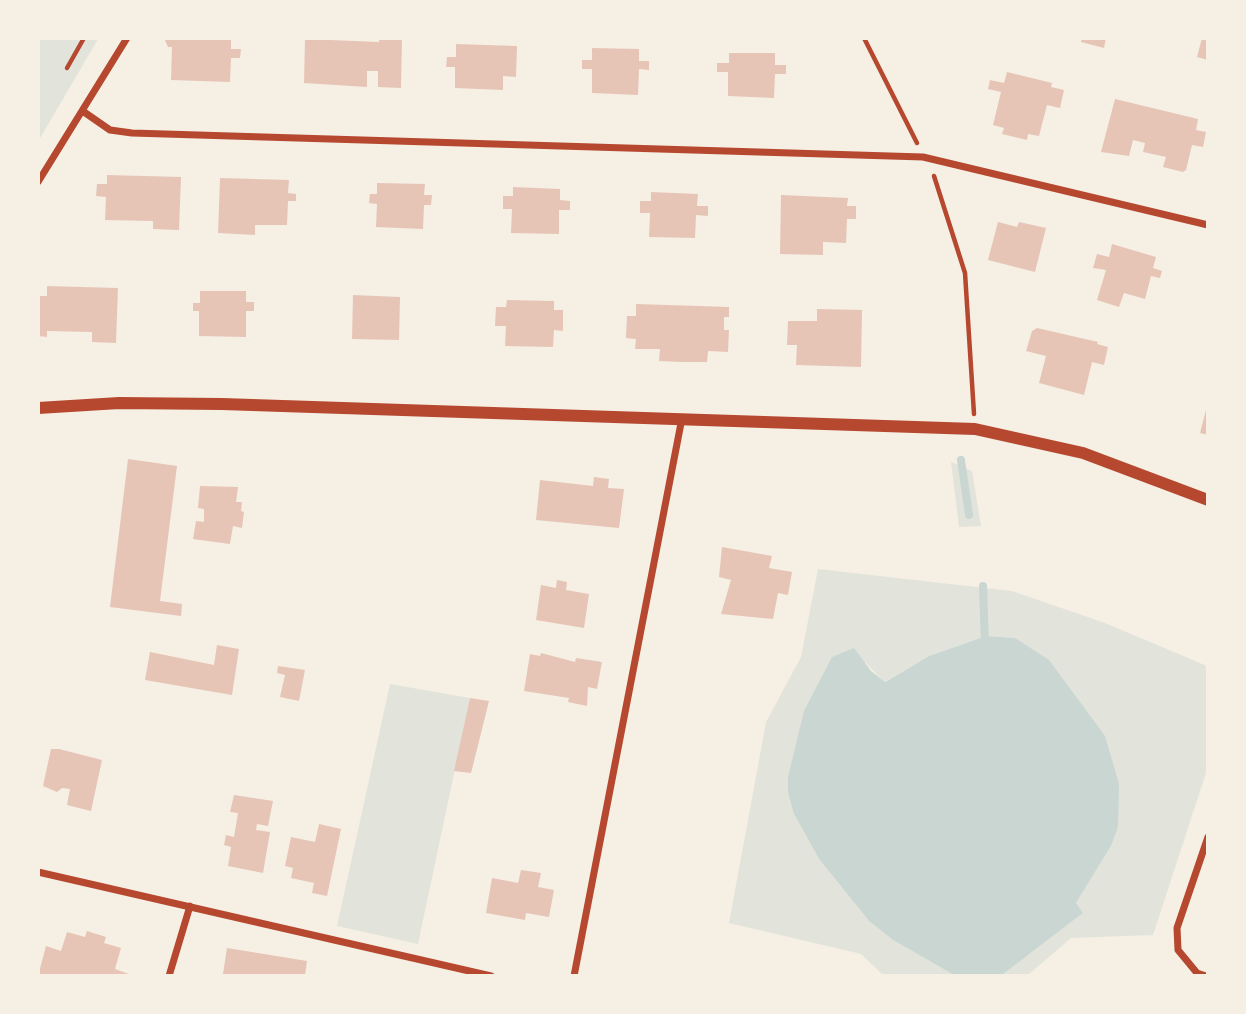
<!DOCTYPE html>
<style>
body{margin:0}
#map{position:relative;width:1246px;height:1014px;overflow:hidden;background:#f6efe4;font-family:"Golos Text",sans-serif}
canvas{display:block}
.frame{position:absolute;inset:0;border:40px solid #f6efe4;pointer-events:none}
</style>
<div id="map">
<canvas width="1246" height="1014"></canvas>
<div class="frame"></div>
</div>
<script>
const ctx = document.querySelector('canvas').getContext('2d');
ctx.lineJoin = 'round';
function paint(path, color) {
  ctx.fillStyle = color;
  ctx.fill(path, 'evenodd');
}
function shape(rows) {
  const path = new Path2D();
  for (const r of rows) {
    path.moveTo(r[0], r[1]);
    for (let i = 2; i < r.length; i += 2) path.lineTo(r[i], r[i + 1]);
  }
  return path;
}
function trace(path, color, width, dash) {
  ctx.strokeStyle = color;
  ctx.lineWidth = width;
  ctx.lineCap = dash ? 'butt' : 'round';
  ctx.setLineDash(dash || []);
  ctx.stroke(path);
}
paint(shape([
 [39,39,98,39,39,140],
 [951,462,972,471,981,526,959,527],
 [818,569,1012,591,1105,623,1207,666,1207,770,1153,935,1071,938,1028,975,1002,975,1083,913,1076,903,1111,846,1119,784,1015,638,986,636,929,656,884,682,865,662,794,814,819,859,869,921,893,940,954,975,883,975,861,954,729,923,766,722,801,657],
 [390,684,470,698,418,944,337,926]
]), '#e2e4dc');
paint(shape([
 [986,636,1015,638,1049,660,1105,736,1119,784,1118,827,1111,846,1076,903,1083,913,1002,975,954,975,893,940,869,921,819,859,794,814,788,792,788,777,804,711,832,657,854,648,871,671,885,682,929,656]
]), '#c9d6d2');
trace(shape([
 [961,460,969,515],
 [983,586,985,646]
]), '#c9d6d2', 8);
paint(shape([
 [164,38,231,38,231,49,241,49,240,58,231,58,230,82,171,80,172,47,168,47],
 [379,38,402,38,401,88,378,87,378,71,367,71,367,87,304,83,305,39,379,42],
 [1082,38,1106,38,1104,48,1081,42],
 [1202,38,1208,38,1208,60,1197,57],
 [456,44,517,46,516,77,503,76,503,90,455,88,455,67,446,67,447,57,456,57],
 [592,48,639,49,639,61,649,61,649,70,639,69,638,95,592,93,592,69,582,69,582,60,592,60],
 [729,53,775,53,775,65,786,65,786,74,775,74,774,98,728,96,728,72,717,72,717,63,729,63],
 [1007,72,1052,83,1051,87,1064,90,1060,108,1047,105,1039,136,1028,134,1027,140,1002,134,1004,128,993,125,1001,92,988,89,990,80,1004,83],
 [1115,99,1198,119,1196,130,1206,132,1203,147,1192,145,1186,170,1183,172,1163,167,1166,157,1143,152,1145,143,1133,140,1129,156,1101,152],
 [107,175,181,177,179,230,153,229,153,221,105,220,106,197,96,196,97,184,107,184],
 [220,178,289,180,288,193,296,194,296,201,288,201,287,225,255,225,255,235,218,233],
 [377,183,425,184,424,195,432,195,431,205,424,205,423,229,376,227,377,204,369,203,370,194,377,194],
 [513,187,560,189,560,200,570,201,570,210,559,210,559,234,511,233,512,209,503,209,503,196,513,196],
 [651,192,698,194,697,206,708,206,708,216,696,215,695,238,649,237,650,213,640,213,640,201,651,201],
 [781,195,848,198,847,206,856,206,856,219,847,219,846,243,823,242,823,255,780,254],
 [998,222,1017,227,1019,222,1046,228,1035,272,988,260],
 [1112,244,1156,257,1153,268,1162,271,1160,278,1151,276,1145,299,1124,293,1119,307,1097,300,1106,270,1093,268,1097,254,1109,257],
 [47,286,118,288,116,343,92,342,92,332,47,331,47,337,38,336,38,296,47,296],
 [200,291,246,291,246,302,254,302,254,311,246,311,246,337,199,336,199,311,193,311,193,303,200,303],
 [353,295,400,297,399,340,352,339],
 [507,300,554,301,554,310,563,310,563,331,554,330,553,347,505,346,506,326,495,326,496,307,506,307],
 [636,304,729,307,729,317,724,317,724,330,729,330,728,352,708,351,707,362,683,362,659,361,660,349,635,349,636,339,626,338,627,316,636,316],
 [817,309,862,310,861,367,796,365,797,345,787,345,788,321,817,321],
 [1037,328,1098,342,1097,344,1108,347,1104,365,1092,362,1084,395,1039,383,1046,356,1026,351,1032,331],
 [1207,406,1208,406,1208,435,1200,433],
 [128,459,177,466,160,601,182,604,181,616,110,607],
 [594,477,609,479,608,488,624,489,619,528,536,520,540,480,593,486],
 [200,486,238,487,236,502,242,502,241,511,244,512,242,528,233,526,230,544,193,539,196,521,204,522,204,509,198,508],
 [722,547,772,556,769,568,792,572,788,595,778,593,773,619,721,614,731,580,719,577],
 [557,580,567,582,566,590,589,594,584,628,536,620,541,585,556,588],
 [217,645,239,649,232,695,145,680,150,652,214,665],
 [541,653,575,662,576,658,602,662,597,689,588,687,587,706,568,702,569,698,524,691,530,654,540,656],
 [278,666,305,670,299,701,280,697,285,675,277,673],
 [470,698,489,701,471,773,454,771],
 [51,749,59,749,102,760,91,811,67,805,70,789,62,788,57,792,43,786],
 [234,795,273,801,268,826,257,824,256,830,270,832,263,873,228,866,231,847,224,845,226,835,234,837,238,813,230,812],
 [319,824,341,829,327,896,312,893,314,883,291,878,293,868,285,866,291,837,315,842],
 [521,870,541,873,538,887,554,890,549,917,526,913,525,920,486,913,492,878,518,883],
 [87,931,106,937,104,943,121,948,115,969,134,976,38,976,46,946,61,951,67,932,85,937],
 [227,948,307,961,305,976,228,976,223,974]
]), '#e6c5b7');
trace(shape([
 [864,38,917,143],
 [67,68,84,38],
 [934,176,965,273,974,414]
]), '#b5482f', 4.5);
trace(shape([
 [84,112,110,130,132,133,923,157,1208,225],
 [38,182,127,38],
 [38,872,491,976],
 [169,976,190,906],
 [574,976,682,418],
 [1206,976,1197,973,1178,950,1177,928,1208,837]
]), '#b5482f', 7);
trace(shape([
 [38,408,119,403,222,404,975,429,1083,453,1208,500]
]), '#b5482f', 12);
</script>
